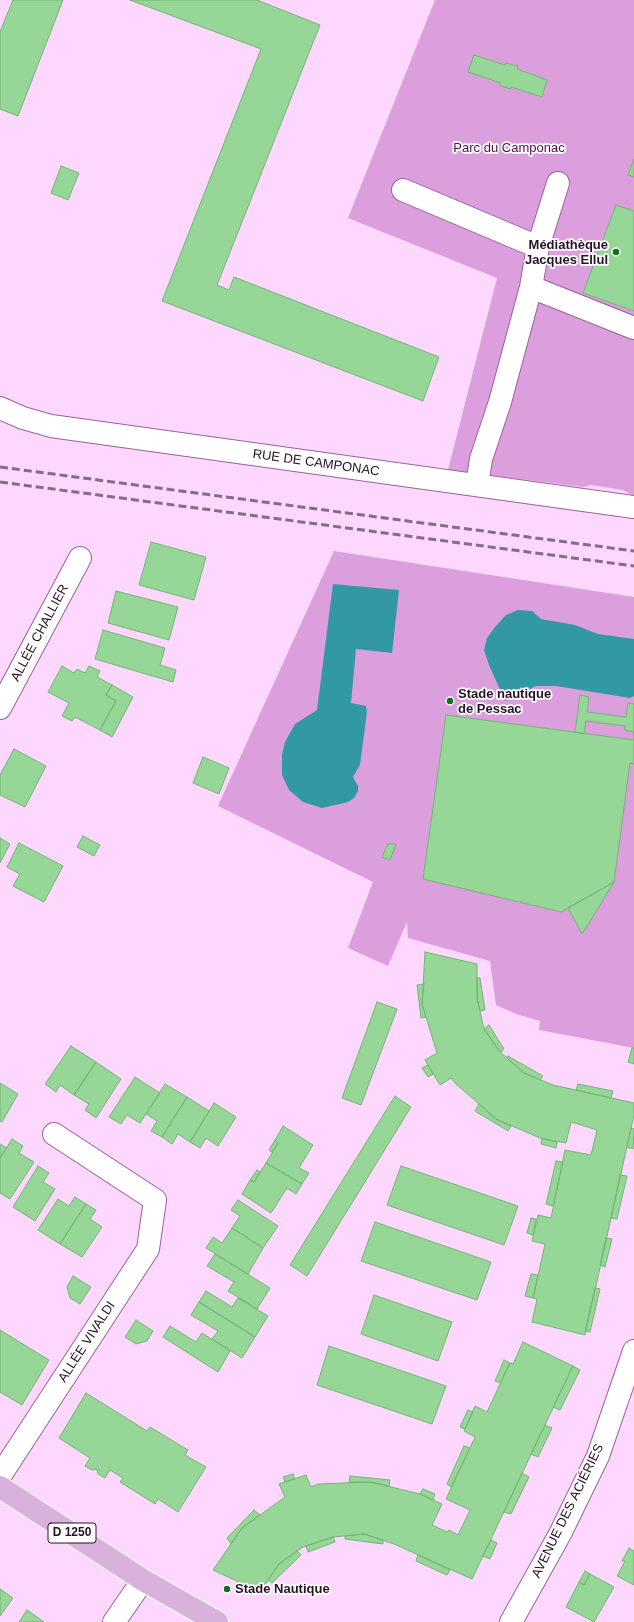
<!DOCTYPE html>
<meta charset="utf-8">
<style>
body{margin:0}
canvas{display:block;background:#fdd7fe}
</style>
<canvas width="634" height="1622"></canvas>
<script>
const ctx = document.querySelector('canvas').getContext('2d');
ctx.lineJoin = 'round';
function paint(path, color) {
  ctx.fillStyle = color;
  ctx.fill(path, 'evenodd');
}
function shape(rows) {
  const path = new Path2D();
  for (const r of rows) {
    path.moveTo(r[0], r[1]);
    for (let i = 2; i < r.length; i += 2) path.lineTo(r[i], r[i + 1]);
  }
  return path;
}
function trace(path, color, width, dash) {
  ctx.strokeStyle = color;
  ctx.lineWidth = width;
  ctx.lineCap = dash ? 'butt' : 'round';
  ctx.setLineDash(dash || []);
  ctx.stroke(path);
}
function drawText(font, color, halo, rows, align = 'center') {
  ctx.font = font + ' Helvetica,sans-serif';
  ctx.lineWidth = 3.5;
  ctx.setLineDash([]);
  ctx.textBaseline = 'middle';
  ctx.strokeStyle = halo;
  ctx.fillStyle = color;
  for (const [text, x, y, turn = 0] of rows) {
    ctx.save();
    ctx.translate(x, y);
    ctx.rotate((+turn || 0) * Math.PI / 180);
    ctx.textAlign = isNaN(turn) ? turn : align;
    if (halo) ctx.strokeText(text, 0, 0);
    ctx.fillText(text, 0, 0);
    ctx.restore();
  }
}
paint(shape([
 [435,0,634,0,634,496,623,490,591,485,583,487,448,470,497,278,348,218],
 [334,551,634,597,634,1048,539,1030,540,1021,516,1014,496,1005,490,961,408,938,407,922,388,966,348,948,373,882,218,806]
]), '#db9fdd');
paint(shape([
 [333,584,399,590,392,653,356,649,351,703,366,706,367,712,360,765,353,777,358,786,358,791,354,798,348,802,322,808,303,802,289,790,282,775,282,755,285,742,295,724,317,710],
 [518,610,532,611,541,619,575,625,598,634,634,639,634,696,630,698,556,686,536,686,505,701,489,665,484,650,487,638,495,627,506,615]
]), '#3299a4');
const building = shape([
 [13,0,63,0,18,116,0,109,0,32,13,0],
 [130,0,257,0,320,25,217,285,229,290,234,277,439,357,423,401,162,301,261,49,130,0],
 [474,55,505,65,506,63,518,66,517,69,547,80,542,97,511,87,510,89,499,85,501,83,468,72,474,55],
 [634,159,634,177,628,175,634,159],
 [61,166,79,173,68,200,51,193,61,166],
 [616,205,634,211,634,311,583,293,616,205],
 [151,542,206,557,194,600,139,585,151,542],
 [116,591,178,607,169,640,108,623,116,591],
 [103,630,165,648,160,665,176,670,173,682,95,659,103,630],
 [62,666,74,673,77,669,85,673,89,666,100,671,97,677,112,685,106,695,116,701,100,730,75,717,72,721,62,716,69,703,48,692,62,666],
 [112,685,133,697,112,737,100,730,116,701,106,695,112,685],
 [580,695,589,697,587,712,626,717,628,703,634,704,634,739,634,732,625,730,625,726,586,721,584,734,575,732,580,695],
 [446,715,634,740,634,764,630,763,614,882,561,912,423,879,446,715],
 [14,749,46,766,25,807,0,795,0,775,14,749],
 [203,757,229,768,219,794,193,783,203,757],
 [83,836,100,845,94,856,77,847,83,836],
 [0,838,10,844,0,863,0,838],
 [19,843,63,866,44,902,13,886,20,874,7,867,19,843],
 [388,844,396,844,390,860,382,857,388,844],
 [614,882,600,905,582,934,568,908,614,882],
 [425,952,477,964,477,998,484,1029,498,1050,524,1073,553,1085,634,1103,634,1115,585,1335,532,1322,537,1299,533,1298,545,1244,532,1241,538,1215,551,1218,565,1150,591,1155,597,1130,571,1122,566,1143,540,1138,496,1119,455,1083,451,1078,440,1085,425,1060,437,1053,422,1004,425,952],
 [477,978,480,978,485,1010,480,1011,477,998,477,978],
 [424,984,422,1004,426,1017,421,1018,417,985,424,984],
 [377,1002,397,1009,361,1105,342,1098,377,1002],
 [489,1025,504,1049,501,1052,484,1029,489,1025],
 [71,1046,96,1062,74,1095,60,1085,56,1092,45,1084,71,1046],
 [632,1048,634,1048,634,1064,628,1062,632,1048],
 [508,1056,543,1076,540,1080,524,1073,507,1058,508,1056],
 [96,1062,121,1079,96,1118,85,1110,89,1104,74,1095,96,1062],
 [428,1065,433,1074,428,1077,422,1068,428,1065],
 [135,1077,160,1093,140,1123,127,1115,121,1124,109,1117,135,1077],
 [0,1083,18,1094,2,1122,0,1121,0,1083],
 [165,1084,187,1097,162,1137,151,1131,157,1121,146,1114,165,1084],
 [578,1084,613,1091,611,1098,576,1090,578,1084],
 [395,1096,411,1107,307,1276,290,1265,395,1096],
 [187,1097,209,1111,190,1142,178,1134,172,1144,162,1137,187,1097],
 [214,1103,236,1117,218,1146,206,1138,200,1148,190,1142,214,1103],
 [479,1104,496,1119,511,1126,508,1131,475,1111,479,1104],
 [283,1126,313,1145,299,1168,309,1173,302,1184,266,1163,278,1143,275,1140,283,1126],
 [631,1128,634,1129,633,1149,627,1147,631,1128],
 [12,1139,23,1146,19,1153,34,1162,10,1199,0,1193,0,1158,12,1139],
 [542,1139,557,1142,556,1148,541,1144,542,1139],
 [275,1140,278,1143,272,1152,269,1150,275,1140],
 [0,1144,7,1148,0,1158,0,1144],
 [556,1161,563,1162,553,1206,546,1204,556,1161],
 [266,1163,302,1184,296,1194,287,1188,271,1213,242,1194,250,1180,254,1182,266,1163],
 [38,1166,49,1173,43,1182,55,1189,35,1221,13,1207,38,1166],
 [401,1166,518,1206,504,1245,387,1205,401,1166],
 [257,1170,260,1172,254,1182,250,1180,257,1170],
 [620,1175,627,1176,617,1219,611,1218,620,1175],
 [75,1197,86,1204,60,1244,38,1230,58,1199,69,1206,75,1197],
 [238,1200,278,1226,263,1248,232,1228,240,1216,231,1210,238,1200],
 [86,1204,96,1210,90,1219,102,1227,82,1257,60,1244,86,1204],
 [531,1218,536,1219,533,1235,527,1233,531,1218],
 [375,1222,491,1262,477,1300,361,1261,375,1222],
 [232,1228,263,1248,248,1274,206,1248,213,1237,222,1243,232,1228],
 [606,1238,612,1239,605,1267,600,1265,606,1238],
 [215,1254,270,1288,257,1309,228,1291,234,1282,207,1266,215,1254],
 [531,1274,538,1275,533,1298,525,1296,531,1274],
 [73,1276,91,1287,80,1304,70,1298,67,1287,73,1276],
 [595,1288,600,1289,590,1332,585,1331,595,1288],
 [206,1291,232,1307,238,1298,268,1316,255,1337,199,1302,206,1291],
 [374,1295,452,1322,438,1361,361,1334,374,1295],
 [199,1302,255,1337,242,1358,212,1339,218,1331,191,1315,199,1302],
 [136,1320,153,1331,147,1341,136,1344,125,1337,136,1320],
 [170,1326,196,1342,202,1333,230,1351,218,1372,163,1337,170,1326],
 [0,1330,49,1360,22,1405,0,1392,0,1330],
 [523,1342,573,1366,472,1579,394,1544,364,1534,333,1537,303,1547,279,1564,260,1592,213,1570,242,1528,285,1497,279,1484,306,1475,311,1487,318,1484,370,1482,420,1494,442,1504,432,1525,447,1532,449,1530,458,1535,470,1510,446,1499,475,1437,464,1431,475,1406,487,1412,510,1363,513,1364,523,1342],
 [329,1346,446,1386,432,1424,317,1385,329,1346],
 [504,1360,510,1363,500,1383,495,1381,504,1360],
 [573,1366,580,1370,560,1410,553,1407,573,1366],
 [86,1393,147,1431,150,1427,188,1450,185,1455,206,1467,178,1512,158,1499,155,1504,120,1482,123,1478,110,1470,105,1478,98,1474,97,1469,92,1470,85,1466,90,1458,59,1438,86,1393],
 [468,1410,473,1412,465,1429,460,1427,468,1410],
 [545,1425,552,1428,538,1457,531,1454,545,1425],
 [464,1446,470,1448,451,1487,447,1484,464,1446],
 [522,1473,529,1477,511,1514,504,1512,522,1473],
 [293,1474,295,1479,285,1482,283,1477,293,1474],
 [350,1476,390,1480,389,1486,370,1482,349,1482,350,1476],
 [423,1489,435,1494,433,1500,420,1494,423,1489],
 [254,1510,260,1515,242,1528,231,1544,227,1538,254,1510],
 [364,1534,383,1540,383,1544,345,1539,345,1536,364,1534],
 [333,1537,335,1542,308,1552,306,1546,333,1537],
 [491,1540,497,1543,490,1559,483,1556,491,1540],
 [629,1548,634,1551,634,1585,617,1576,625,1561,622,1561,629,1548],
 [297,1551,301,1555,272,1583,268,1580,279,1564,297,1551],
 [418,1555,450,1570,447,1575,416,1561,418,1555],
 [585,1571,590,1574,584,1585,579,1582,585,1571],
 [590,1574,614,1587,594,1622,566,1607,579,1582,584,1585,590,1574],
 [0,1589,13,1598,0,1616,0,1589],
 [27,1610,44,1622,19,1622,27,1610]
]);
paint(building, '#96d798');
trace(building, '#74b477', 1);
const minor = shape([
 [403,190,538,247],
 [531,287,634,328],
 [0,408,23,418,51,426,634,507],
 [477,485,481,459,500,402,531,287,538,247,558,183],
 [0,708,80,558],
 [0,1476,148,1249,155,1200,54,1134],
 [114,1622,143,1580],
 [511,1622,560,1534,598,1456,634,1351]
]);
const major = shape([
 [0,1487,143,1580,217,1622]
]);
trace(minor, '#9a619c', 24);
trace(major, '#fff', 24);
trace(minor, '#fff', 22);
trace(major, '#d8b2da', 22);
trace(shape([
 [0,467,634,551],
 [0,482,634,566]
]), '#876a88', 3, [8, 4]);
for (const [x, y, r, color] of [
 [616,252,4,"#0d7222"],
 [450,701,4,"#0d7222"],
 [227,1589,4,"#0d7222"]
]) {
  const dot = new Path2D();
  dot.arc(x, y, r, 0, 2 * Math.PI);
  ctx.fillStyle = color;
  ctx.fill(dot);
  trace(dot, '#fff', 1.5);
}
for (const [x, y, w] of [
 [72,1533,48]
]) {
  const box = new Path2D();
  box.roundRect(x - w / 2, y - 10, w, 20, 3);
  ctx.fillStyle = '#fff';
  ctx.fill(box);
  trace(box, '#271128', 1);
}
drawText('bold 12px', '#271128', null, [
 ["D 1250",72,1533]
]);
drawText('13px', '#59075e', '#fff', [
 ["Parc du Camponac",509,148]
]);
drawText('bold 13px', '#271128', '#fff', [
 ["Médiathèque",608,245,"right"],
 ["Jacques Ellul",608,260,"right"],
 ["Stade nautique",458,694],
 ["de Pessac",458,709],
 ["Stade Nautique",235,1589]
], 'left');
drawText('13px', '#271128', '#fff', [
 ["RUE DE CAMPONAC",316,463,8],
 ["ALLÉE CHALLIER",40,633,-62],
 ["ALLÉE VIVALDI",87,1342,-57],
 ["AVENUE DES ACIÉRIES",568,1511,-64]
]);
</script>
